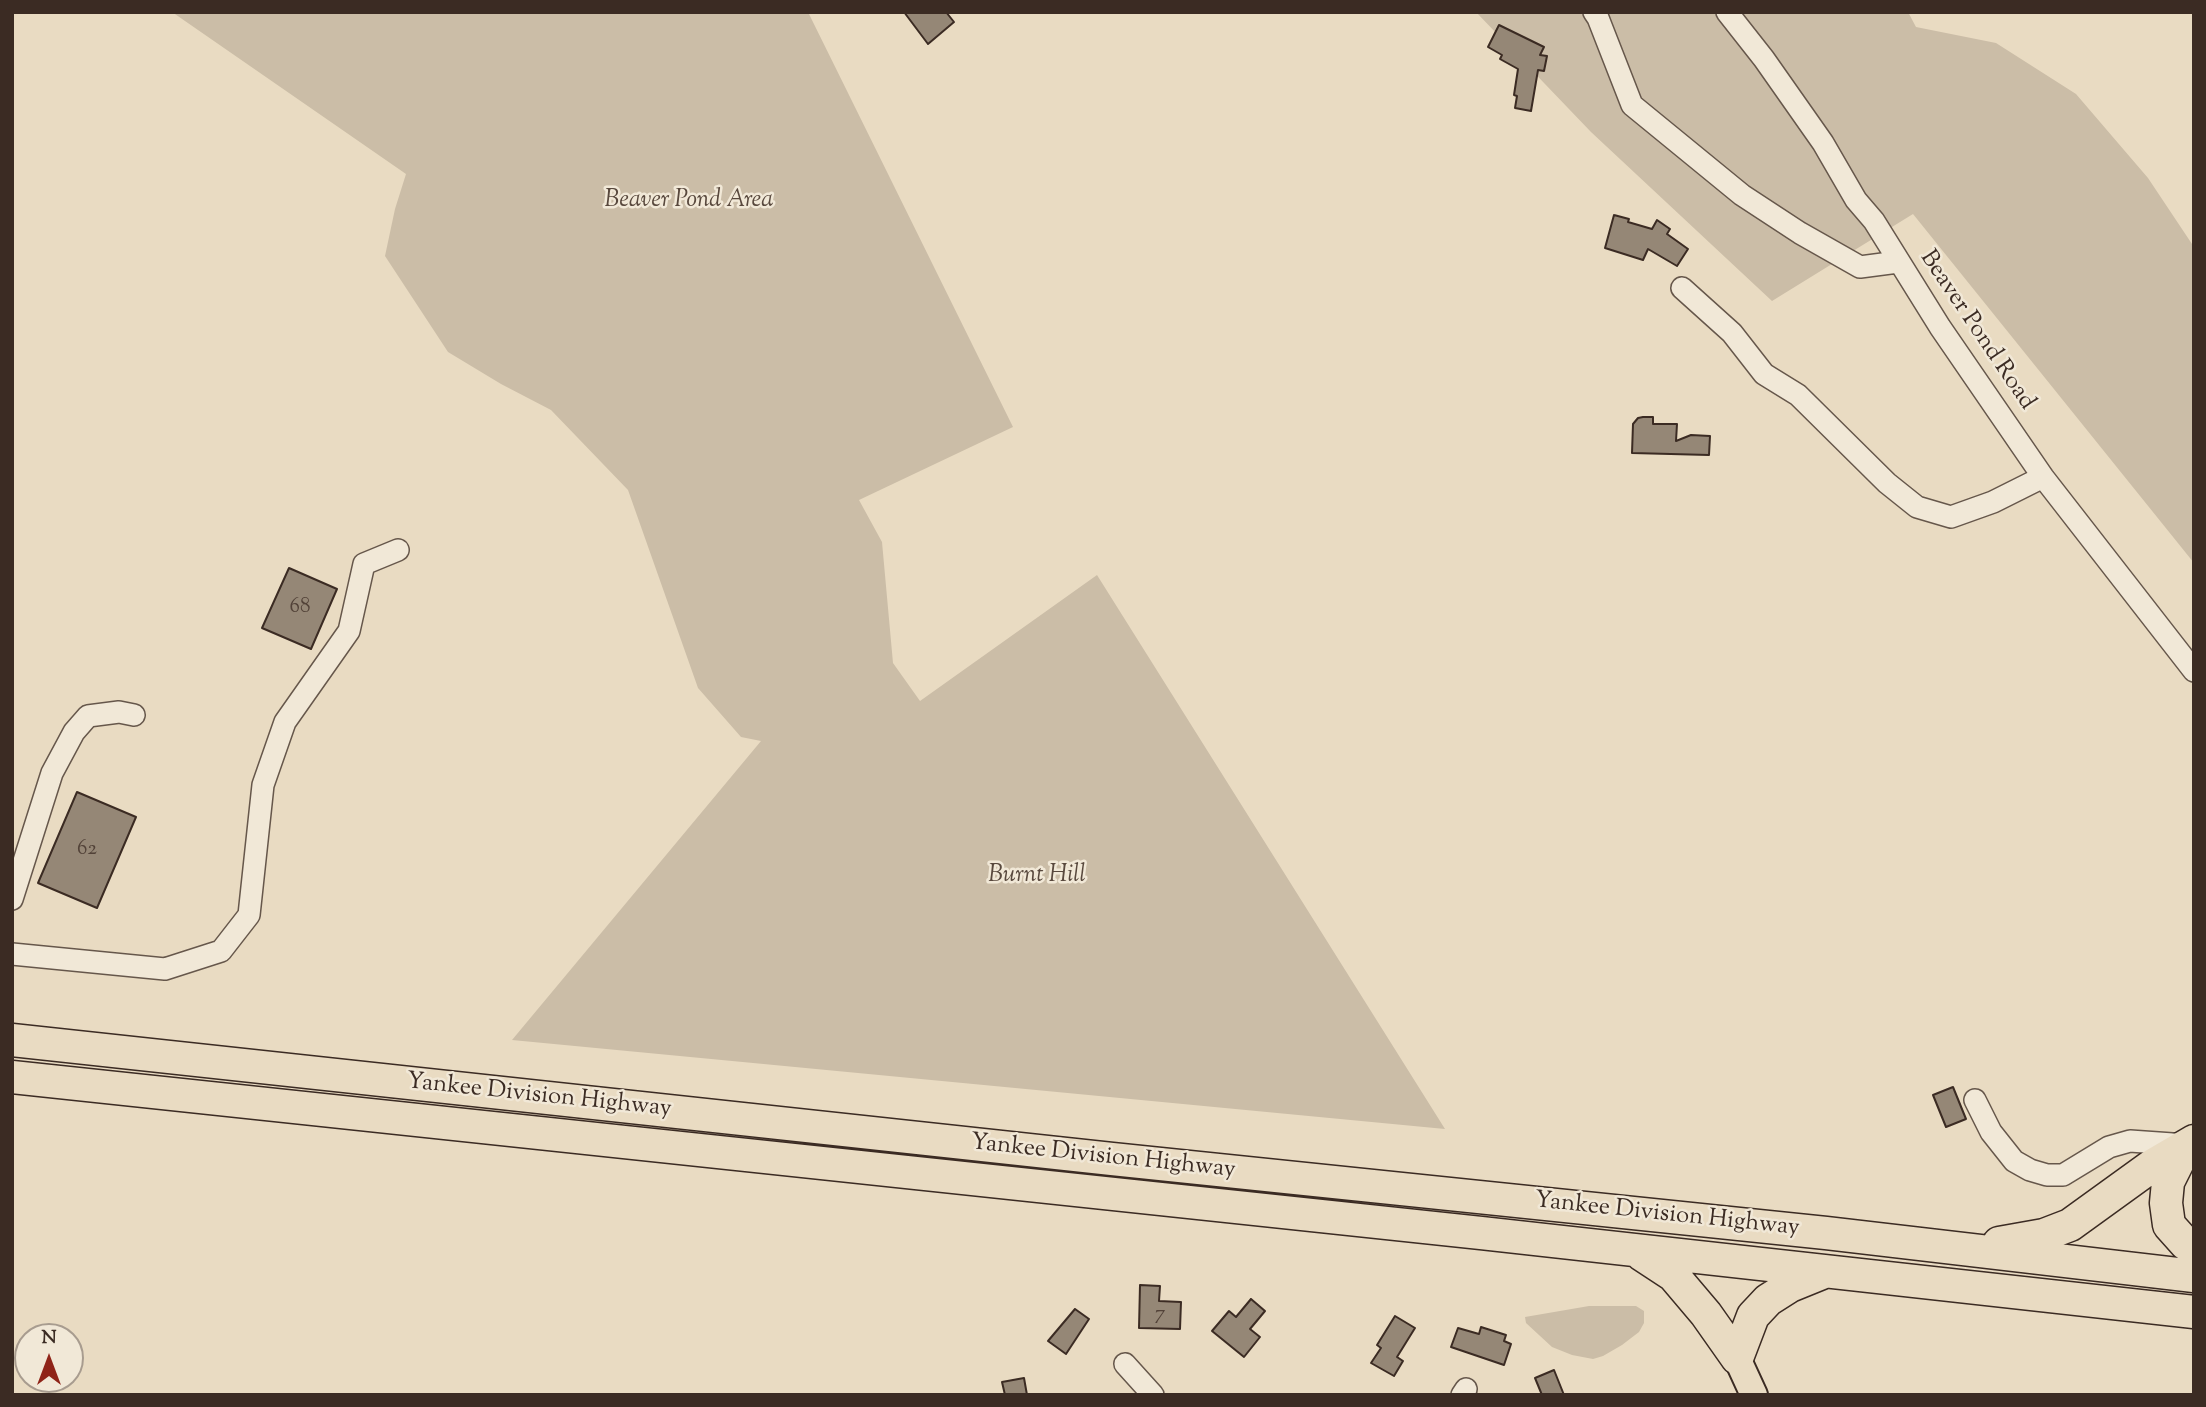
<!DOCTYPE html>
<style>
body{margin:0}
#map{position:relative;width:2206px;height:1407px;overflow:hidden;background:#e9dbc2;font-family:"Sorts Mill Goudy",serif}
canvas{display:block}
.frame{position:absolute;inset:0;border:14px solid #3b2b23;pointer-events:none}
.north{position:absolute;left:14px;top:1323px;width:70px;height:70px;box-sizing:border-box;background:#f1e8d7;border:2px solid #a89c8f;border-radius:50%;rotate:0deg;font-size:19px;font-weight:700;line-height:28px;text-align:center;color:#3b2b23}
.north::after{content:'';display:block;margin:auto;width:24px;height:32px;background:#8f2418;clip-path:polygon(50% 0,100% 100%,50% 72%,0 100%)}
</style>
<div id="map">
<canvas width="2206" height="1407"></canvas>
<div class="frame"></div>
<div class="north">N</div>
</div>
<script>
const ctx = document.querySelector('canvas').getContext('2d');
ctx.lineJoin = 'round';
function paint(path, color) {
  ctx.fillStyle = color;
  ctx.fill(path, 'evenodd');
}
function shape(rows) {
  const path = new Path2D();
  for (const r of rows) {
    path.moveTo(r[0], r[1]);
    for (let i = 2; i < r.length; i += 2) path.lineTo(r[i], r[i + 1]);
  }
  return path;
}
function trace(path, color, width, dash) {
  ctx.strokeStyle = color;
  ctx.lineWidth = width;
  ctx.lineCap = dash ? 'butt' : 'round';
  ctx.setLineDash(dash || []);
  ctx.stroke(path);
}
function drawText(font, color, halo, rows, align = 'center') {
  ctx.font = font + ' "Sorts Mill Goudy",serif';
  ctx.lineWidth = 5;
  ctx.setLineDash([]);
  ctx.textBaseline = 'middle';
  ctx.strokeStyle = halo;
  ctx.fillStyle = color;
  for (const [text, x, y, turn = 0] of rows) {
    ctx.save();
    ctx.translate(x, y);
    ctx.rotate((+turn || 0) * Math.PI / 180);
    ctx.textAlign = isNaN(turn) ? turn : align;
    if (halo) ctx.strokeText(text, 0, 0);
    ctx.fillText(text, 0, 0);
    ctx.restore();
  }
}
paint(shape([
 [172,12,808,12,1013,427,859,500,882,542,893,663,920,701,1097,575,1445,1129,512,1040,761,741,741,737,698,688,628,490,551,410,501,384,448,352,385,256,395,209,406,174],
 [1476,12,1908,12,1916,27,1996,43,2076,94,2148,178,2194,247,2194,563,1913,214,1772,301,1591,132],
 [1589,1306,1636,1306,1644,1311,1644,1323,1639,1332,1622,1345,1603,1356,1593,1359,1572,1355,1552,1347,1526,1323,1525,1317]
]), '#cbbda7');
const building = shape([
 [904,12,946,12,954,22,928,44,904,12],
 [1499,25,1544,47,1540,55,1547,56,1544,71,1538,70,1531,111,1515,108,1517,96,1514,95,1518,69,1500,59,1502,55,1488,47,1499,25],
 [1614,215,1629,219,1628,222,1652,229,1657,220,1670,229,1667,234,1688,249,1677,266,1648,249,1643,260,1605,248,1614,215],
 [1643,417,1653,417,1653,424,1677,424,1676,441,1691,435,1710,436,1709,455,1632,453,1633,424,1638,418,1643,417],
 [289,568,337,589,311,649,262,628,289,568],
 [77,792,136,817,97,908,38,883,77,792],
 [1953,1087,1966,1119,1946,1127,1933,1095,1953,1087],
 [1140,1285,1160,1286,1159,1301,1181,1302,1180,1329,1139,1328,1140,1285],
 [1251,1299,1265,1311,1250,1329,1260,1337,1244,1357,1212,1331,1229,1311,1236,1317,1251,1299],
 [1075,1309,1089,1319,1066,1354,1048,1341,1075,1309],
 [1395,1316,1415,1328,1397,1357,1403,1361,1394,1376,1371,1363,1381,1348,1377,1345,1395,1316],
 [1481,1327,1506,1335,1504,1341,1511,1344,1504,1365,1451,1347,1458,1328,1479,1334,1481,1327],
 [1554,1370,1564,1395,1542,1395,1535,1378,1554,1370],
 [1024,1378,1027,1395,1005,1395,1002,1382,1024,1378]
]);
paint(building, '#958776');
trace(building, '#3b2b23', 2);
const minor = shape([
 [1594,12,1598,18,1632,105,1742,195,1800,233,1860,267,1898,262],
 [1727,12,1764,59,1823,143,1856,200,1874,221,1940,327,2043,477,2194,671],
 [1682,288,1732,333,1764,374,1798,395,1887,483,1917,507,1951,517,1993,502,2043,477],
 [12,899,52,773,74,732,88,716,119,712,134,715],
 [12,954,165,969,221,951,249,915,263,785,285,722,349,631,364,564,398,550],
 [1975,1100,1991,1132,2014,1161,2030,1170,2047,1175,2063,1175,2109,1147,2130,1141,2187,1145],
 [1125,1364,1153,1395],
 [1462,1395,1466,1389]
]);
const major = shape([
 [1737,1358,1754,1395]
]);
const highway = shape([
 [12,1040,1112,1159,1826,1233,2194,1276],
 [12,1077,1481,1233,2194,1312],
 [2186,1146,2168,1182,2166,1203,2169,1225,2186,1244,2194,1249],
 [1999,1243,2044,1235,2070,1225,2153,1165,2194,1141],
 [1641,1254,1673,1275,1706,1314,1737,1358],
 [1737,1358,1753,1316,1768,1300,1790,1286,1822,1273]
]);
trace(minor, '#66574b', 24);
trace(major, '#3b2b23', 30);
trace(highway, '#3b2b23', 35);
trace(minor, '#f1e8d7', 21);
trace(major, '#e9dbc2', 26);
trace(highway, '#e9dbc2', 32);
drawText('21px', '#524238', null, [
 ["68",300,608],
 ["62",87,850],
 ["7",1160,1315]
]);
drawText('italic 24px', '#58483d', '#f1e8d7', [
 ["Beaver Pond Area",689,202],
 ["Burnt Hill",1037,877]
]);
drawText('24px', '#3b2b23', '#f1e8d7', [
 ["Beaver Pond Road",1976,331,56],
 ["Yankee Division Highway",539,1097,6],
 ["Yankee Division Highway",1103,1158,6],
 ["Yankee Division Highway",1667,1216,6]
]);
</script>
